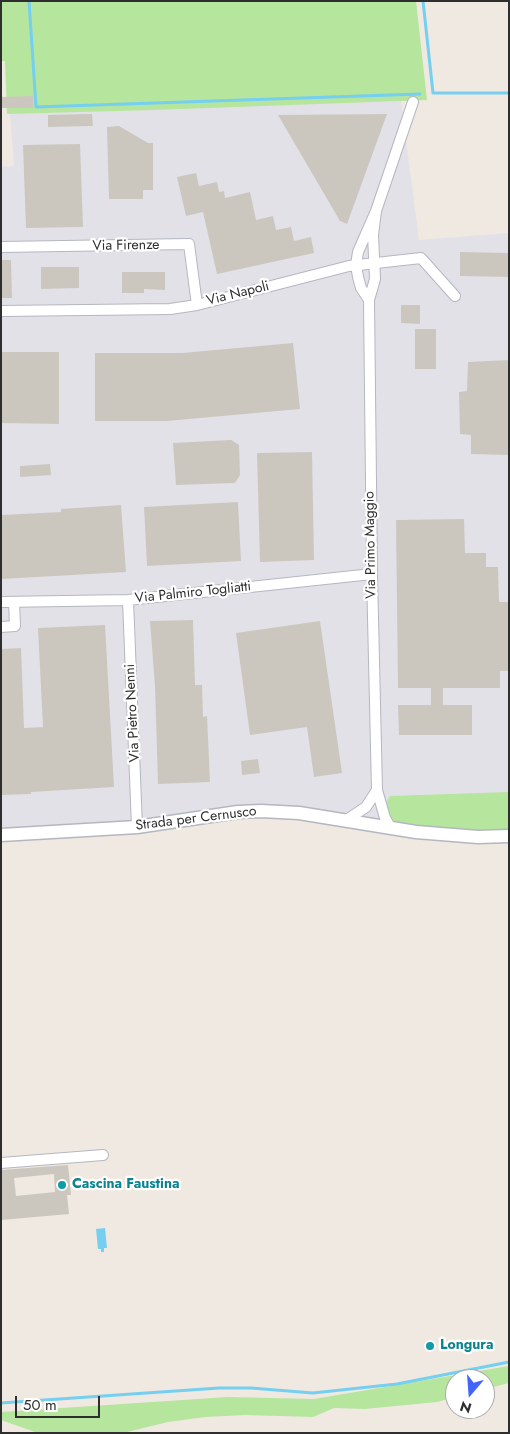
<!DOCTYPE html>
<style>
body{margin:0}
#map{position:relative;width:510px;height:1434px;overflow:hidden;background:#efe9e1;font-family:Jost,sans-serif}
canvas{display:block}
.frame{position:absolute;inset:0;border:2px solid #2e2e2e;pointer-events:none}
.north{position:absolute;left:445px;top:1369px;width:50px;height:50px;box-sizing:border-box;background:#fff;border:1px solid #ababab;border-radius:50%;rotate:198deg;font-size:14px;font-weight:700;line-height:20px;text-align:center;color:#2e2e2e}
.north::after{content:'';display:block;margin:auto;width:18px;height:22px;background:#4264fb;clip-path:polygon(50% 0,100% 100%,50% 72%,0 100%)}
.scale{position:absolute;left:15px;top:1396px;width:85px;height:22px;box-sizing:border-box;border:2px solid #2e2e2e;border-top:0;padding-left:6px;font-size:15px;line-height:18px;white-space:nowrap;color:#2e2e2e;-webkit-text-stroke:4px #fff;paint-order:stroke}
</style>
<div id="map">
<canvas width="510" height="1434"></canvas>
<div class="frame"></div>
<div class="north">N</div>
<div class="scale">50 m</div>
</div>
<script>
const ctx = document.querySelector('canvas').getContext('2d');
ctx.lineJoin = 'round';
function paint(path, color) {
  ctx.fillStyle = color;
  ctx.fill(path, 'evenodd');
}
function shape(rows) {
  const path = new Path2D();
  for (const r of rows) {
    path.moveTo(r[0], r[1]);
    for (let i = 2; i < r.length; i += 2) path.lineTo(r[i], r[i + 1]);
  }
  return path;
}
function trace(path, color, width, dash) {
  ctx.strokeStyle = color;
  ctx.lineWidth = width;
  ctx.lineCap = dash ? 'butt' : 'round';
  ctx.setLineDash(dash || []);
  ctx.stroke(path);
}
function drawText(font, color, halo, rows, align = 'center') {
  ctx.font = font + ' Jost,sans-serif';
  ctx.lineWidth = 4.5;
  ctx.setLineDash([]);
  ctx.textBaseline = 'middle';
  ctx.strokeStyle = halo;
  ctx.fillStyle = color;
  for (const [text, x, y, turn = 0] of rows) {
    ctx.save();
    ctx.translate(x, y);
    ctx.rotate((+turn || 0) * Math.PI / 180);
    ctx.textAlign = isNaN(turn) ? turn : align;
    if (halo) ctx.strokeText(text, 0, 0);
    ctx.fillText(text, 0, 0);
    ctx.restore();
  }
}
paint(shape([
 [401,101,419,240,509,233,509,835,272,811,1,837,1,167,14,166,10,113]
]), '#e3e1e8');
paint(shape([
 [1,1,416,1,427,100,154,110,7,114,5,61,1,61],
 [509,792,509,837,396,830,383,808,390,796],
 [509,1366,509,1383,485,1389,485,1379,455,1379,455,1397,437,1402,365,1409,334,1408,313,1417,245,1415,205,1417,168,1422,123,1433,38,1433,1,1420,1,1412,228,1397,314,1399]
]), '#b6e59e');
paint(shape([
 [105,1228,107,1248,104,1248,104,1252,101,1252,101,1249,98,1249,96,1229]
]), '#75cff0');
trace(shape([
 [29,1,36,107,420,94],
 [423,1,433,93,509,93],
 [1,1403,219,1388,251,1388,313,1393,397,1384,509,1362]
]), '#75cff0', 3);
paint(shape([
 [33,96,33,108,1,108,1,97],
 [92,114,93,126,48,127,48,115],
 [387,114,347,224,340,221,278,115],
 [119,126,148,143,153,143,153,190,143,190,143,199,109,199,107,127],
 [80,144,83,227,26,228,23,145],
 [196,173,199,186,217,182,219,192,224,191,225,198,250,192,256,220,273,216,276,230,291,227,294,241,311,237,314,253,217,274,203,212,186,216,177,177],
 [460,252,509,253,509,277,460,276],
 [1,260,11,260,12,298,1,298],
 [41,267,79,267,79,288,41,289],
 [122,272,165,272,165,290,144,289,144,293,122,293],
 [401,305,420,305,420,324,401,323],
 [415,329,436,329,436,369,415,369],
 [293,343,300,409,167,421,95,421,95,353,182,353],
 [1,352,59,352,59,424,1,423],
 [509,360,509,455,471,454,471,435,460,434,459,392,467,391,468,362],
 [231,440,239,445,240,475,235,483,176,485,173,443],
 [312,452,314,560,260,562,257,453],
 [50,464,51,475,20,477,20,466],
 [238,502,241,561,147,566,144,507],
 [121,505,126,572,1,579,1,515,61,512,61,509],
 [464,519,465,553,486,553,486,567,498,567,499,602,509,602,509,671,500,671,500,688,443,688,443,705,472,705,472,735,399,735,398,705,431,705,431,688,398,688,396,520],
 [193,620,195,685,202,685,203,717,207,716,210,782,158,784,155,686,150,621],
 [320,621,342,773,314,777,307,727,250,735,236,633],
 [105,625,114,787,31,792,31,794,1,795,1,649,21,648,24,728,43,727,38,628],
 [258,759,260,773,242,775,241,761],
 [68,1165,71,1195,67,1195,69,1214,1,1220,1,1170],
 [54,1174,55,1192,16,1196,14,1178]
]), '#cbc7bf');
const minor = shape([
 [376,211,373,235,375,279,369,300,372,574,377,790,385,818,389,825,394,829],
 [1,247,189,244,197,305],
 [369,300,361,288,358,277,356,265,358,252,376,211,413,102],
 [1,311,170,309,197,305,349,266,421,258,455,296],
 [128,600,137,827],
 [1,602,128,600,372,574],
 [1,627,15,626,14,602],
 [345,821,366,807,377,790],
 [1,1163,103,1155]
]);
const tertiary = shape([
 [1,835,137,827,238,812,261,811,299,813,416,832,478,837,509,836]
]);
trace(minor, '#b4b7c1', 12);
trace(tertiary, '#b4b7c1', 15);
trace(minor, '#fff', 10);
trace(tertiary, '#fff', 12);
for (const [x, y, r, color] of [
 [62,1185,5,"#0f9aa8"],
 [430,1346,5,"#0f9aa8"]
]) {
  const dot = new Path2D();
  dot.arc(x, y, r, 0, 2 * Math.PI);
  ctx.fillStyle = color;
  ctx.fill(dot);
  trace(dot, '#fff', 2);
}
drawText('14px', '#2e2e2e', '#fff', [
 ["Via Firenze",126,246,-1],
 ["Via Napoli",238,294,-14],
 ["Via Primo Maggio",371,545,-91],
 ["Via Palmiro Togliatti",193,593,-6],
 ["Via Pietro Nenni",133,713,-93],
 ["Strada per Cernusco",196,819,-7]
]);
drawText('bold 14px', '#0d838f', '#fff', [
 ["Cascina Faustina",72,1185],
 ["Longura",440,1346]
], 'left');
</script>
